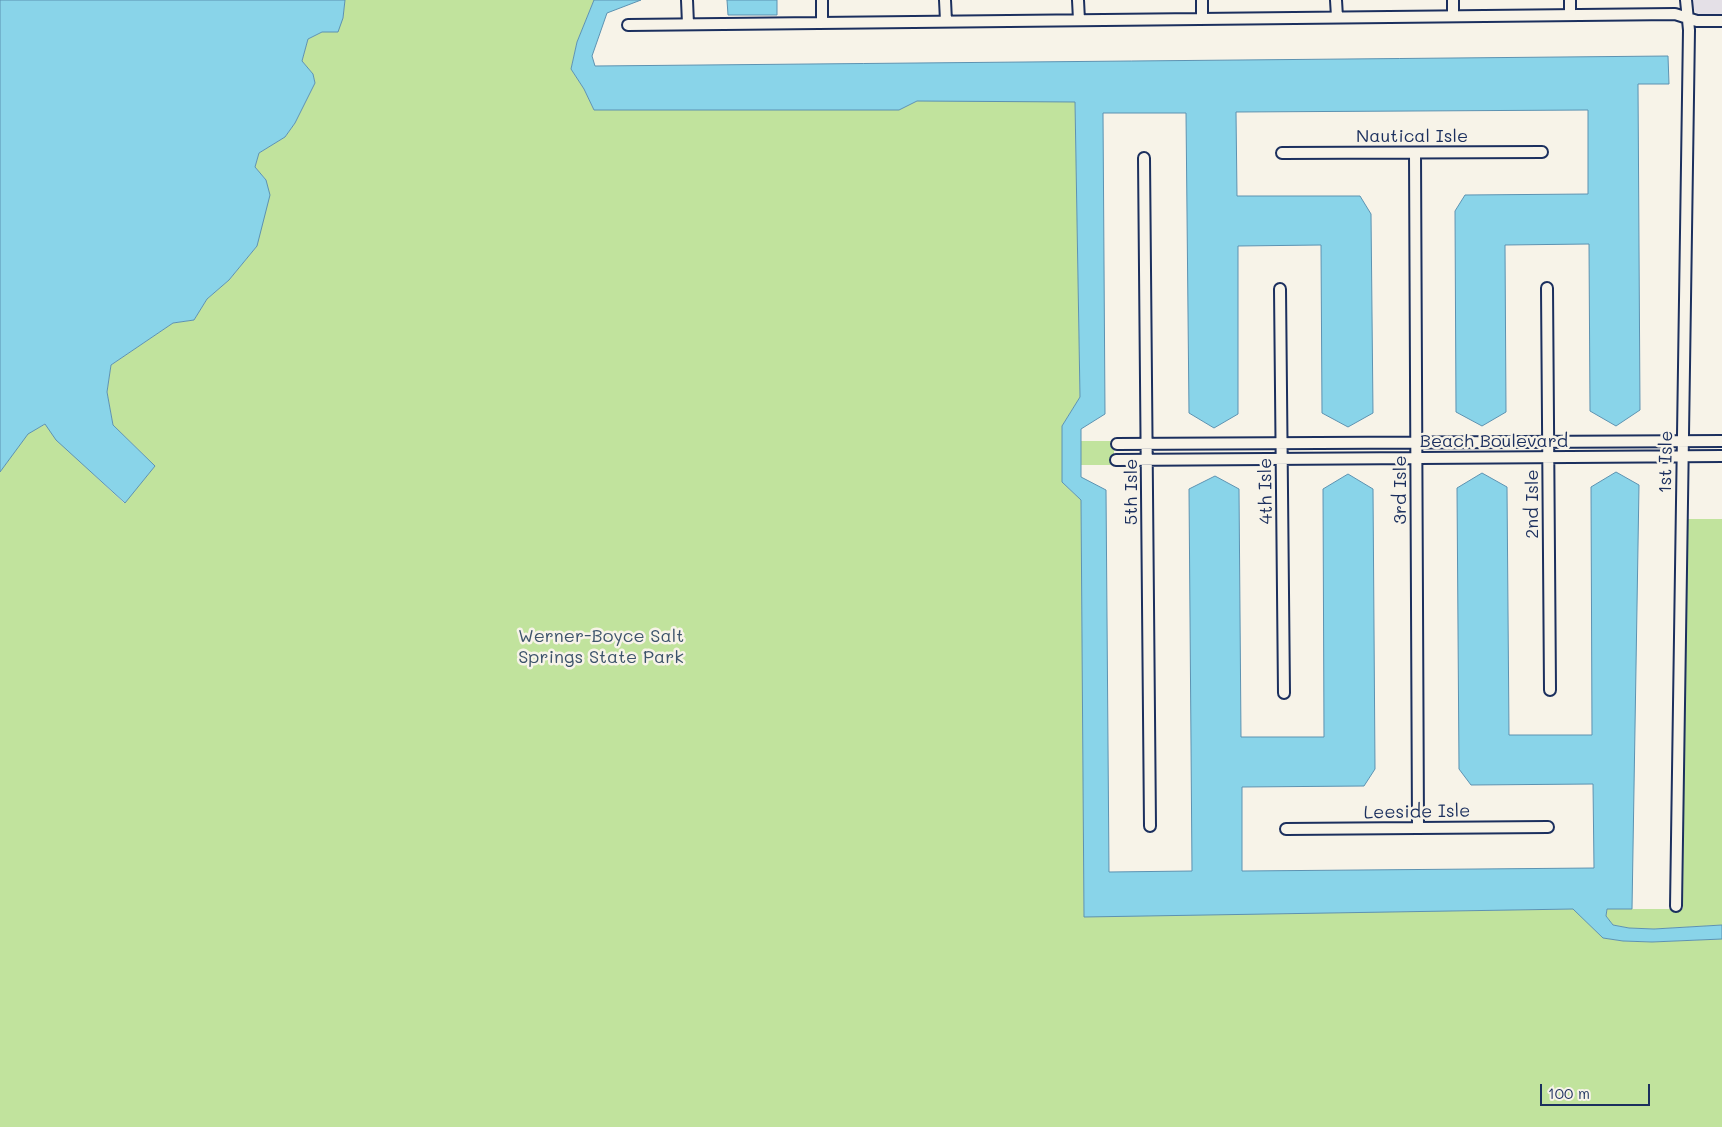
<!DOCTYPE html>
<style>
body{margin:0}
#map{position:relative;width:1722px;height:1127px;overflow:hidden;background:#f7f3e8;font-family:Mali,sans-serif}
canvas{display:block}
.scale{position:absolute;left:1540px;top:1084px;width:110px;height:22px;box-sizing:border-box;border:2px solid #1b2f5e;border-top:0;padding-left:6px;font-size:15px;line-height:18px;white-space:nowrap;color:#1b2f5e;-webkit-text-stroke:4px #f7f3e8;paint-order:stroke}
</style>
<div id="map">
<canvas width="1722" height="1127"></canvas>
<div class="scale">100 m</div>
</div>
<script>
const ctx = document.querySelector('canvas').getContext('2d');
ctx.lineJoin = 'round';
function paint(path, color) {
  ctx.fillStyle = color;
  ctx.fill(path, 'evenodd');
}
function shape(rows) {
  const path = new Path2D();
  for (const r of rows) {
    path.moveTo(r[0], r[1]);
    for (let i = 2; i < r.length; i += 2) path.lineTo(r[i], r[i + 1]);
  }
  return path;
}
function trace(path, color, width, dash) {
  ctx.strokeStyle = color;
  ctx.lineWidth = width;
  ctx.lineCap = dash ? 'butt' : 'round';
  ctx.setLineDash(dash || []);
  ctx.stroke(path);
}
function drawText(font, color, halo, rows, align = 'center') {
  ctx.font = font + ' Mali,sans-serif';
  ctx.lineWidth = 5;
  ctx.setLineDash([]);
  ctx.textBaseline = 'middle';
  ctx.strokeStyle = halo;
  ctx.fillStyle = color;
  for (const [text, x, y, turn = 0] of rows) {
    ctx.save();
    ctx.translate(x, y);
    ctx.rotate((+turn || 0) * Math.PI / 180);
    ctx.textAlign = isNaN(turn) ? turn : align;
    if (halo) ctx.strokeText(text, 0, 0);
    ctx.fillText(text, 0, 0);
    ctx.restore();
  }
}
paint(shape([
 [1692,0,1722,0,1722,14,1697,14,1692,6]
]), '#e4e0e7');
paint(shape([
 [345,0,594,0,577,42,571,69,584,89,594,110,899,110,917,101,1075,101,1080,397,1062,426,1062,482,1081,500,1084,916,1574,909,1603,938,1623,941,1652,942,1722,939,1722,1127,0,1127,0,472,28,433,46,424,55,438,124,503,155,466,113,425,107,392,111,365,173,323,194,320,207,299,229,280,257,246,266,180,255,167,259,153,285,137,295,123,315,83,313,74,302,61,308,39,322,32,343,18],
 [1081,441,1114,441,1114,465,1081,465],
 [1686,519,1722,519,1722,925,1654,929,1629,928,1613,925,1606,916,1607,909,1683,909]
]), '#c1e39d');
const water = shape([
 [0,0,345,0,343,18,338,32,322,32,308,39,302,61,313,74,315,83,295,123,285,137,259,153,255,167,266,180,270,195,257,246,229,280,207,299,194,320,173,323,111,365,107,392,113,425,155,466,125,503,56,440,45,424,28,434,0,472,0,0],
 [594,0,641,0,607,13,592,56,595,66,1668,56,1669,84,1638,84,1640,410,1616,426,1590,411,1589,244,1505,245,1506,412,1482,426,1456,412,1455,211,1465,195,1588,194,1588,110,1236,112,1237,196,1360,196,1371,214,1373,413,1348,427,1322,413,1321,245,1238,246,1238,414,1214,428,1189,413,1186,113,1103,113,1105,414,1081,429,1081,477,1106,490,1109,872,1192,871,1189,489,1215,476,1239,489,1241,737,1324,737,1323,489,1348,474,1373,489,1375,769,1364,786,1242,787,1242,871,1594,868,1593,784,1471,785,1459,769,1457,488,1482,473,1507,487,1509,735,1592,735,1591,487,1616,472,1639,485,1632,909,1607,909,1606,916,1613,925,1629,928,1654,929,1722,925,1722,939,1652,942,1623,941,1603,938,1573,909,1084,917,1081,500,1062,482,1062,426,1080,397,1075,102,917,101,899,110,594,110,584,89,571,69,577,42,594,0],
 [727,0,777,0,777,15,728,15,727,0]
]);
paint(water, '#89d4e9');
trace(water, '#5d92b1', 1);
const minor = shape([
 [687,0,688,24],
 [822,0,822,23],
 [945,0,946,21],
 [1078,0,1079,20],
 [1202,0,1202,19],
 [1336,0,1337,17],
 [1453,0,1453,16],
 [1570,0,1570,15],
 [628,25,1675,14,1697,21,1722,21],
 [1282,153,1542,152],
 [1415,153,1418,828],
 [1144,158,1150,826],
 [1547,288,1550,690],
 [1280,289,1284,693],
 [1117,444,1722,441],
 [1116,460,1722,456],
 [1286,829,1548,827],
 [1676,906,1689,30,1686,0]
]);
trace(minor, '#1b2f5e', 14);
trace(minor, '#f7f3e8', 10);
drawText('18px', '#1b2f5e', '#f7f3e8', [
 ["Nautical Isle",1412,136],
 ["Beach Boulevard",1494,441],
 ["1st Isle",1666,462,-89],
 ["3rd Isle",1400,490,-90],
 ["4th Isle",1266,491,-91],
 ["5th Isle",1131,492,-90],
 ["2nd Isle",1532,504,-90],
 ["Leeside Isle",1417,812,-1]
]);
drawText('18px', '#3c536b', '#f7f3e8', [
 ["Werner-Boyce Salt",601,636],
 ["Springs State Park",601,657]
]);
</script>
